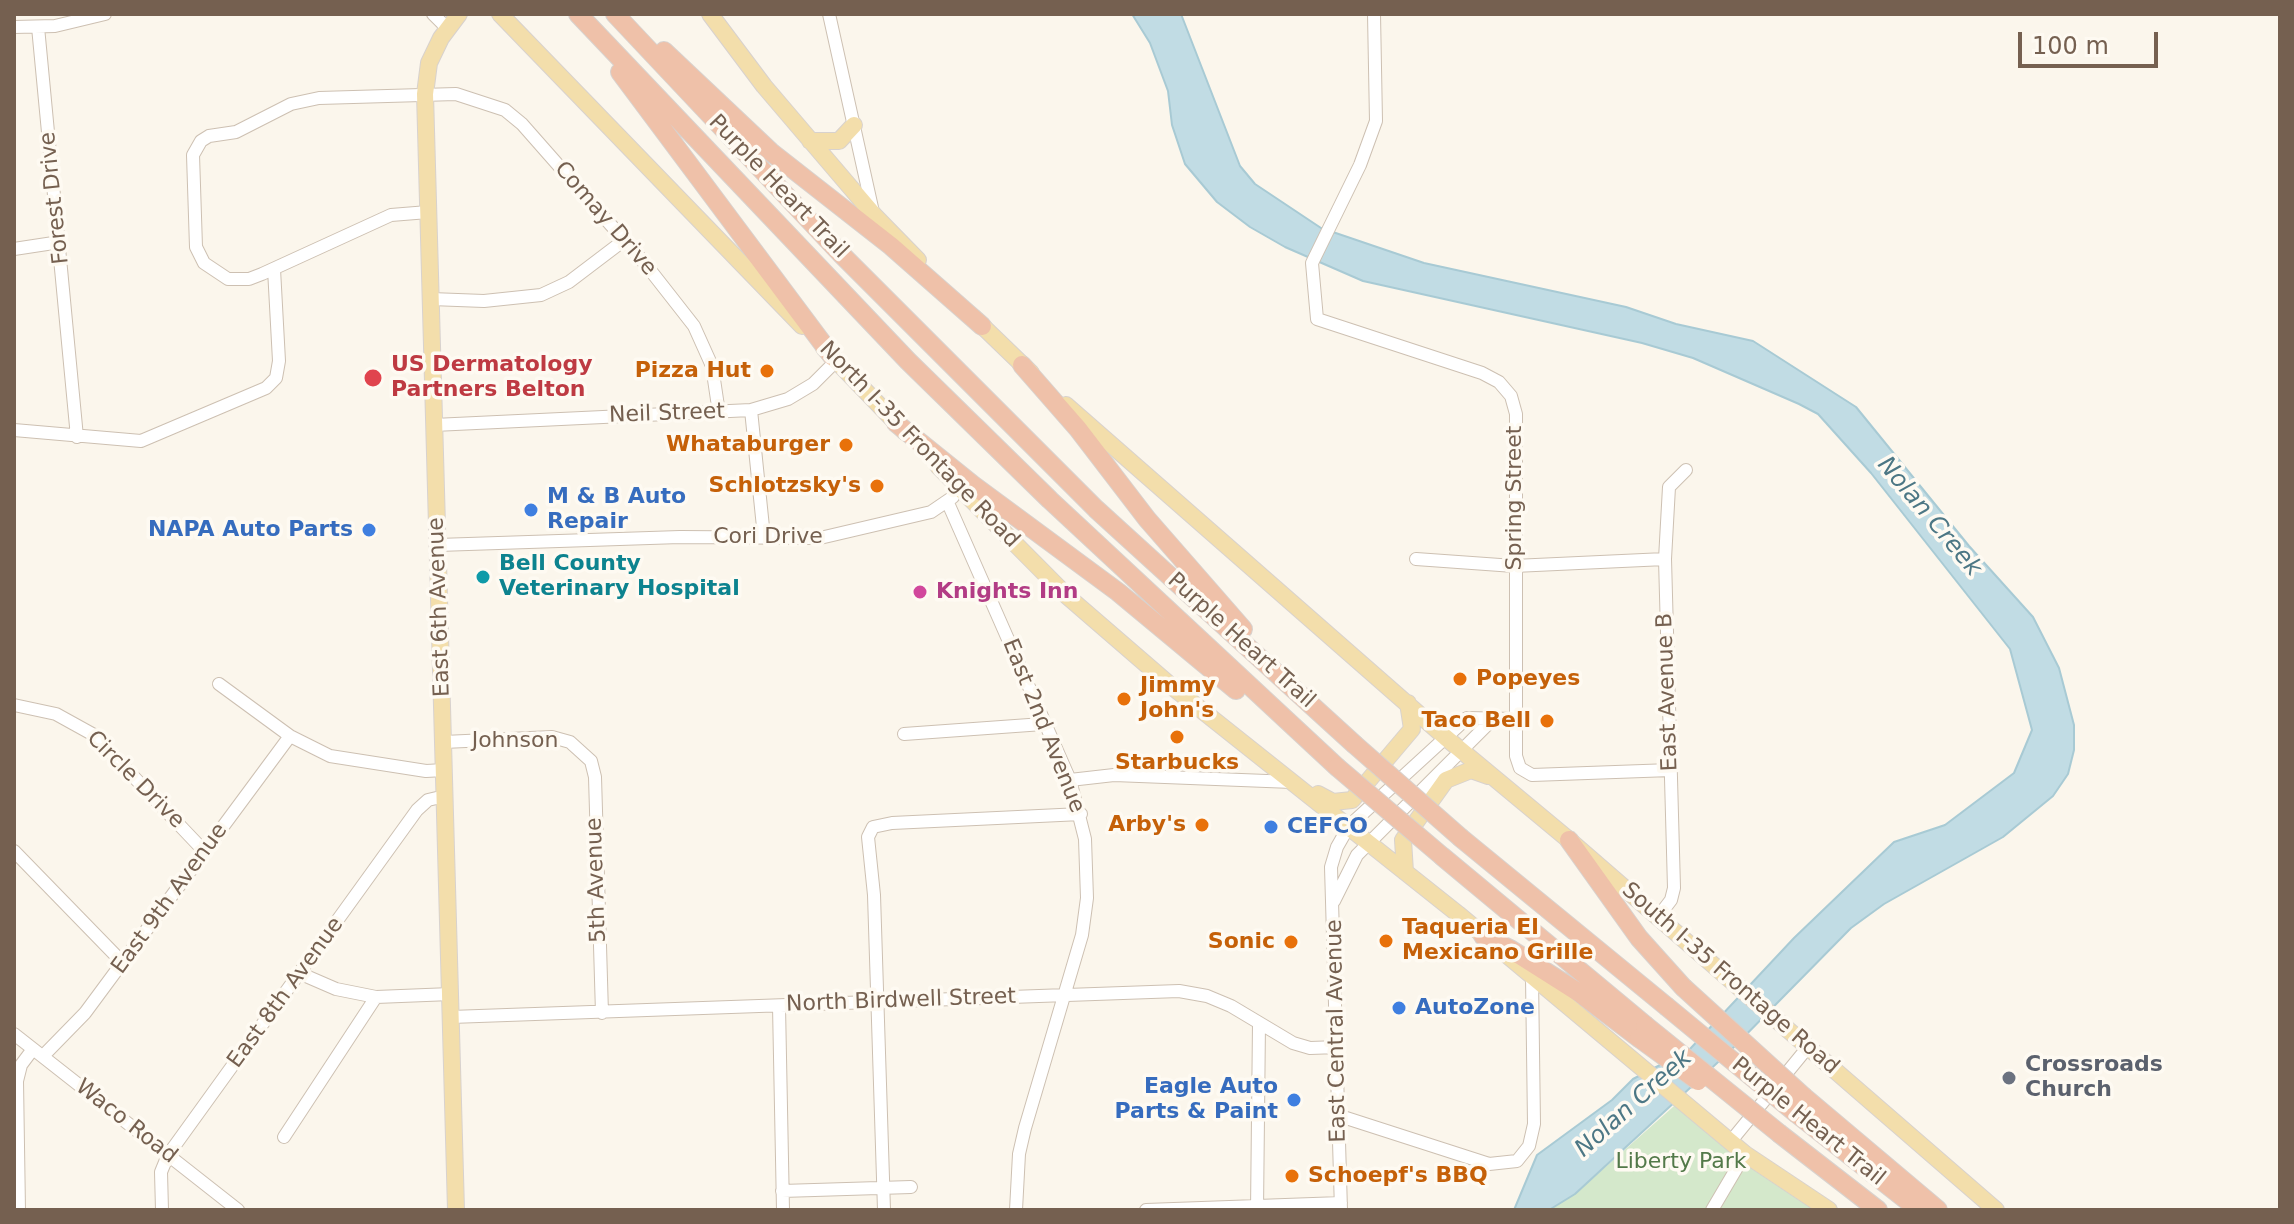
<!DOCTYPE html>
<style>
body{margin:0}
#map{position:relative;width:2294px;height:1224px;overflow:hidden;background:#fbf6ec;font-family:"DejaVu Sans",sans-serif}
canvas{display:block}
.frame{position:absolute;inset:0;border:16px solid #756050;pointer-events:none}
.scale{position:absolute;left:2018px;top:32px;width:140px;height:36px;box-sizing:border-box;border:4px solid #756050;border-top:0;padding-left:10px;font-size:24px;line-height:28px;white-space:nowrap;color:#756050;-webkit-text-stroke:6px #fefaf2;paint-order:stroke}
</style>
<div id="map">
<canvas width="2294" height="1224"></canvas>
<div class="frame"></div>
<div class="scale">100 m</div>
</div>
<script>
const ctx = document.querySelector('canvas').getContext('2d');
ctx.lineJoin = 'round';
function paint(path, color) {
  ctx.fillStyle = color;
  ctx.fill(path, 'evenodd');
}
function shape(rows) {
  const path = new Path2D();
  for (const r of rows) {
    path.moveTo(r[0], r[1]);
    for (let i = 2; i < r.length; i += 2) path.lineTo(r[i], r[i + 1]);
  }
  return path;
}
function trace(path, color, width, dash) {
  ctx.strokeStyle = color;
  ctx.lineWidth = width;
  ctx.lineCap = dash ? 'butt' : 'round';
  ctx.setLineDash(dash || []);
  ctx.stroke(path);
}
function drawText(font, color, halo, rows, align = 'center') {
  ctx.font = font + ' "DejaVu Sans",sans-serif';
  ctx.lineWidth = 7;
  ctx.setLineDash([]);
  ctx.textBaseline = 'middle';
  ctx.strokeStyle = halo;
  ctx.fillStyle = color;
  for (const [text, x, y, turn = 0] of rows) {
    ctx.save();
    ctx.translate(x, y);
    ctx.rotate((+turn || 0) * Math.PI / 180);
    ctx.textAlign = isNaN(turn) ? turn : align;
    if (halo) ctx.strokeText(text, 0, 0);
    ctx.fillText(text, 0, 0);
    ctx.restore();
  }
}
paint(shape([
 [1682,1099,1824,1210,1549,1210,1575,1194]
]), '#d4e8cb');
const water = shape([
 [1132,14,1181,14,1240,166,1255,184,1321,228,1424,263,1626,307,1676,324,1753,341,1856,407,1969,546,2033,617,2059,668,2074,725,2074,750,2068,774,2053,796,2003,837,1884,904,1851,928,1729,1052,1575,1194,1549,1210,1514,1210,1537,1155,1612,1100,1633,1079,1689,1050,1794,938,1894,842,1945,825,2014,773,2032,730,2010,649,1871,473,1818,414,1799,404,1693,358,1642,343,1363,281,1285,247,1250,227,1217,202,1185,164,1172,125,1168,91,1150,43,1132,14]
]);
paint(water, '#c1dce4');
trace(water, '#a8cad4', 2);
const minor = shape([
 [433,14,448,29],
 [829,14,873,212],
 [1374,14,1376,121,1360,165,1312,263,1317,319,1482,373,1499,382,1511,396,1516,414,1516,756,1520,768,1532,775,1671,770],
 [14,27,55,26,105,14],
 [38,27,77,437],
 [428,212,391,215,262,274,249,279,228,279,204,263,196,247,193,155,201,141,209,136,236,132,291,104,319,98,456,94,505,110,522,124,647,266,694,326,712,366,719,413],
 [14,249,60,242],
 [431,299,484,301,541,295,569,282,623,241],
 [751,410,764,537],
 [434,425,751,410,788,399,813,384,836,361],
 [14,430,141,441,266,388,276,378,279,361,274,269],
 [948,503,1070,780,1085,839,1087,898,1082,935,1025,1128,1019,1154,1016,1210],
 [438,545,680,537,820,538,931,512,953,497],
 [1416,559,1514,566,1665,559],
 [219,684,290,736,330,756,426,771,444,770],
 [14,705,56,714,94,735,204,851],
 [904,734,1043,724],
 [444,742,552,737,570,742,591,761,595,777,602,1013],
 [1070,780,1114,775,1292,782],
 [14,851,123,963],
 [1334,901,1357,855,1494,718],
 [1658,917,1671,900,1674,888,1665,559,1669,487,1686,470],
 [299,973,336,989,376,997,451,994],
 [779,1006,783,1210],
 [451,1017,1179,991,1207,996,1231,1006,1293,1043,1310,1048,1338,1047],
 [14,1034,238,1210],
 [43,1056,85,1013,290,736],
 [1340,1116,1489,1164,1517,1161,1529,1146,1534,1124,1532,977],
 [284,1137,376,997],
 [1731,1141,1808,1047],
 [782,1191,911,1187],
 [19,1210,17,1081,21,1065,33,1049],
 [162,1210,161,1172,168,1155,417,810,428,800,445,796],
 [884,1210,874,895,868,837,873,827,892,823,1081,814],
 [1146,1210,1341,1203],
 [1257,1210,1259,1023],
 [1341,1210,1331,867,1337,847,1349,826,1467,718,1515,719],
 [1712,1210,1745,1154]
]);
const major = shape([
 [500,14,802,326],
 [710,14,764,86,874,215,918,260],
 [810,141,839,141,854,125],
 [973,317,1031,373],
 [824,348,905,432],
 [1066,405,1445,737,1569,840,1996,1210],
 [938,466,1067,596,1170,685,1458,914,1745,1154,1829,1210],
 [1318,794,1333,802,1352,800,1412,729,1408,703],
 [1405,872,1403,840,1446,780,1471,770,1488,776],
 [456,1210,425,94,429,63,441,38,459,14]
]);
const highway = shape([
 [578,14,908,361,1050,500,1337,767],
 [615,14,841,254,1096,509,1354,744],
 [664,51,771,152,891,246,982,326],
 [620,72,832,356],
 [1022,365,1078,429,1147,519,1243,629],
 [896,423,973,485,1118,592,1236,690],
 [1461,838,1666,1006],
 [1569,840,1639,938,1683,987],
 [1443,857,1645,1025],
 [1483,936,1510,949,1581,994,1639,1038],
 [1804,1097,1938,1210],
 [1797,1114,1919,1210],
 [1780,1134,1878,1210]
]);
trace(minor, '#cdc0b2', 14);
trace(major, '#d8d2ce', 18);
trace(highway, '#d8d2ce', 20);
trace(minor, '#fff', 12);
trace(major, '#f3deab', 16);
trace(highway, '#efc1a9', 18);
const highwayBridge = shape([
 [1354,744,1461,838],
 [1337,767,1443,857],
 [1683,987,1804,1097],
 [1666,1006,1797,1114],
 [1645,1025,1780,1134],
 [1639,1038,1698,1081]
]);
trace(highwayBridge, '#d8d2ce', 20, []);
trace(highwayBridge, '#efc1a9', 18);
for (const [x, y, r, color] of [
 [767,371,8,"#e8710a"],
 [373,378,10,"#e0444e"],
 [846,445,8,"#e8710a"],
 [877,486,8,"#e8710a"],
 [531,510,8,"#3f7fe0"],
 [369,530,8,"#3f7fe0"],
 [483,577,8,"#0f9aa8"],
 [920,592,8,"#d1479c"],
 [1460,679,8,"#e8710a"],
 [1124,699,8,"#e8710a"],
 [1547,721,8,"#e8710a"],
 [1177,737,8,"#e8710a"],
 [1202,825,8,"#e8710a"],
 [1271,827,8,"#3f7fe0"],
 [1386,941,8,"#e8710a"],
 [1291,942,8,"#e8710a"],
 [1399,1008,8,"#3f7fe0"],
 [2009,1078,8,"#6b7280"],
 [1294,1100,8,"#3f7fe0"],
 [1292,1176,8,"#e8710a"]
]) {
  const dot = new Path2D();
  dot.arc(x, y, r, 0, 2 * Math.PI);
  ctx.fillStyle = color;
  ctx.fill(dot);
  trace(dot, '#fefaf2', 3);
}
drawText('22px', '#756050', '#fefaf2', [
 ["Purple Heart Trail",778,187,46],
 ["Forest Drive",55,198,-96],
 ["Comay Drive",605,219,49],
 ["Neil Street",667,414,-2],
 ["North I-35 Frontage Road",919,445,46],
 ["Spring Street",1515,498,-90],
 ["Cori Drive",768,537],
 ["East 6th Avenue",440,607,-92],
 ["Purple Heart Trail",1241,641,42],
 ["East Avenue B",1668,692,-92],
 ["East 2nd Avenue",1043,726,68],
 ["Johnson",515,741],
 ["Circle Drive",135,780,45],
 ["5th Avenue",597,880,-92],
 ["East 9th Avenue",170,899,-54],
 ["South I-35 Frontage Road",1730,979,41],
 ["East 8th Avenue",286,993,-54],
 ["North Birdwell Street",901,1001,-2],
 ["East Central Avenue",1337,1031,-91],
 ["Waco Road",126,1122,38],
 ["Purple Heart Trail",1808,1122,39]
]);
drawText('bold 22px', '#be3a42', '#fefaf2', [
 ["US Dermatology",391,365],
 ["Partners Belton",391,390]
], 'left');
drawText('bold 22px', '#c56008', '#fefaf2', [
 ["Pizza Hut",751,371],
 ["Whataburger",830,445],
 ["Schlotzsky's",861,486],
 ["Popeyes",1476,679,"left"],
 ["Jimmy",1140,686,"left"],
 ["John's",1140,711,"left"],
 ["Taco Bell",1531,721],
 ["Starbucks",1177,763,"center"],
 ["Arby's",1186,825],
 ["Taqueria El",1402,928,"left"],
 ["Mexicano Grille",1402,953,"left"],
 ["Sonic",1275,942],
 ["Schoepf's BBQ",1308,1176,"left"]
], 'right');
drawText('bold 22px', '#366cbe', '#fefaf2', [
 ["M & B Auto",547,497],
 ["Repair",547,522],
 ["NAPA Auto Parts",353,530,"right"],
 ["CEFCO",1287,827],
 ["AutoZone",1415,1008],
 ["Eagle Auto",1278,1087,"right"],
 ["Parts & Paint",1278,1112,"right"]
], 'left');
drawText('bold 22px', '#0d838f', '#fefaf2', [
 ["Bell County",499,564],
 ["Veterinary Hospital",499,589]
], 'left');
drawText('bold 22px', '#b23c85', '#fefaf2', [
 ["Knights Inn",936,592]
], 'left');
drawText('bold 22px', '#5b616d', '#fefaf2', [
 ["Crossroads",2025,1065],
 ["Church",2025,1090]
], 'left');
drawText('22px', '#537949', '#fefaf2', [
 ["Liberty Park",1681,1162]
]);
drawText('italic 24px', '#4c7785', '#fefaf2', [
 ["Nolan Creek",1929,517,50],
 ["Nolan Creek",1634,1104,-42]
]);
</script>
